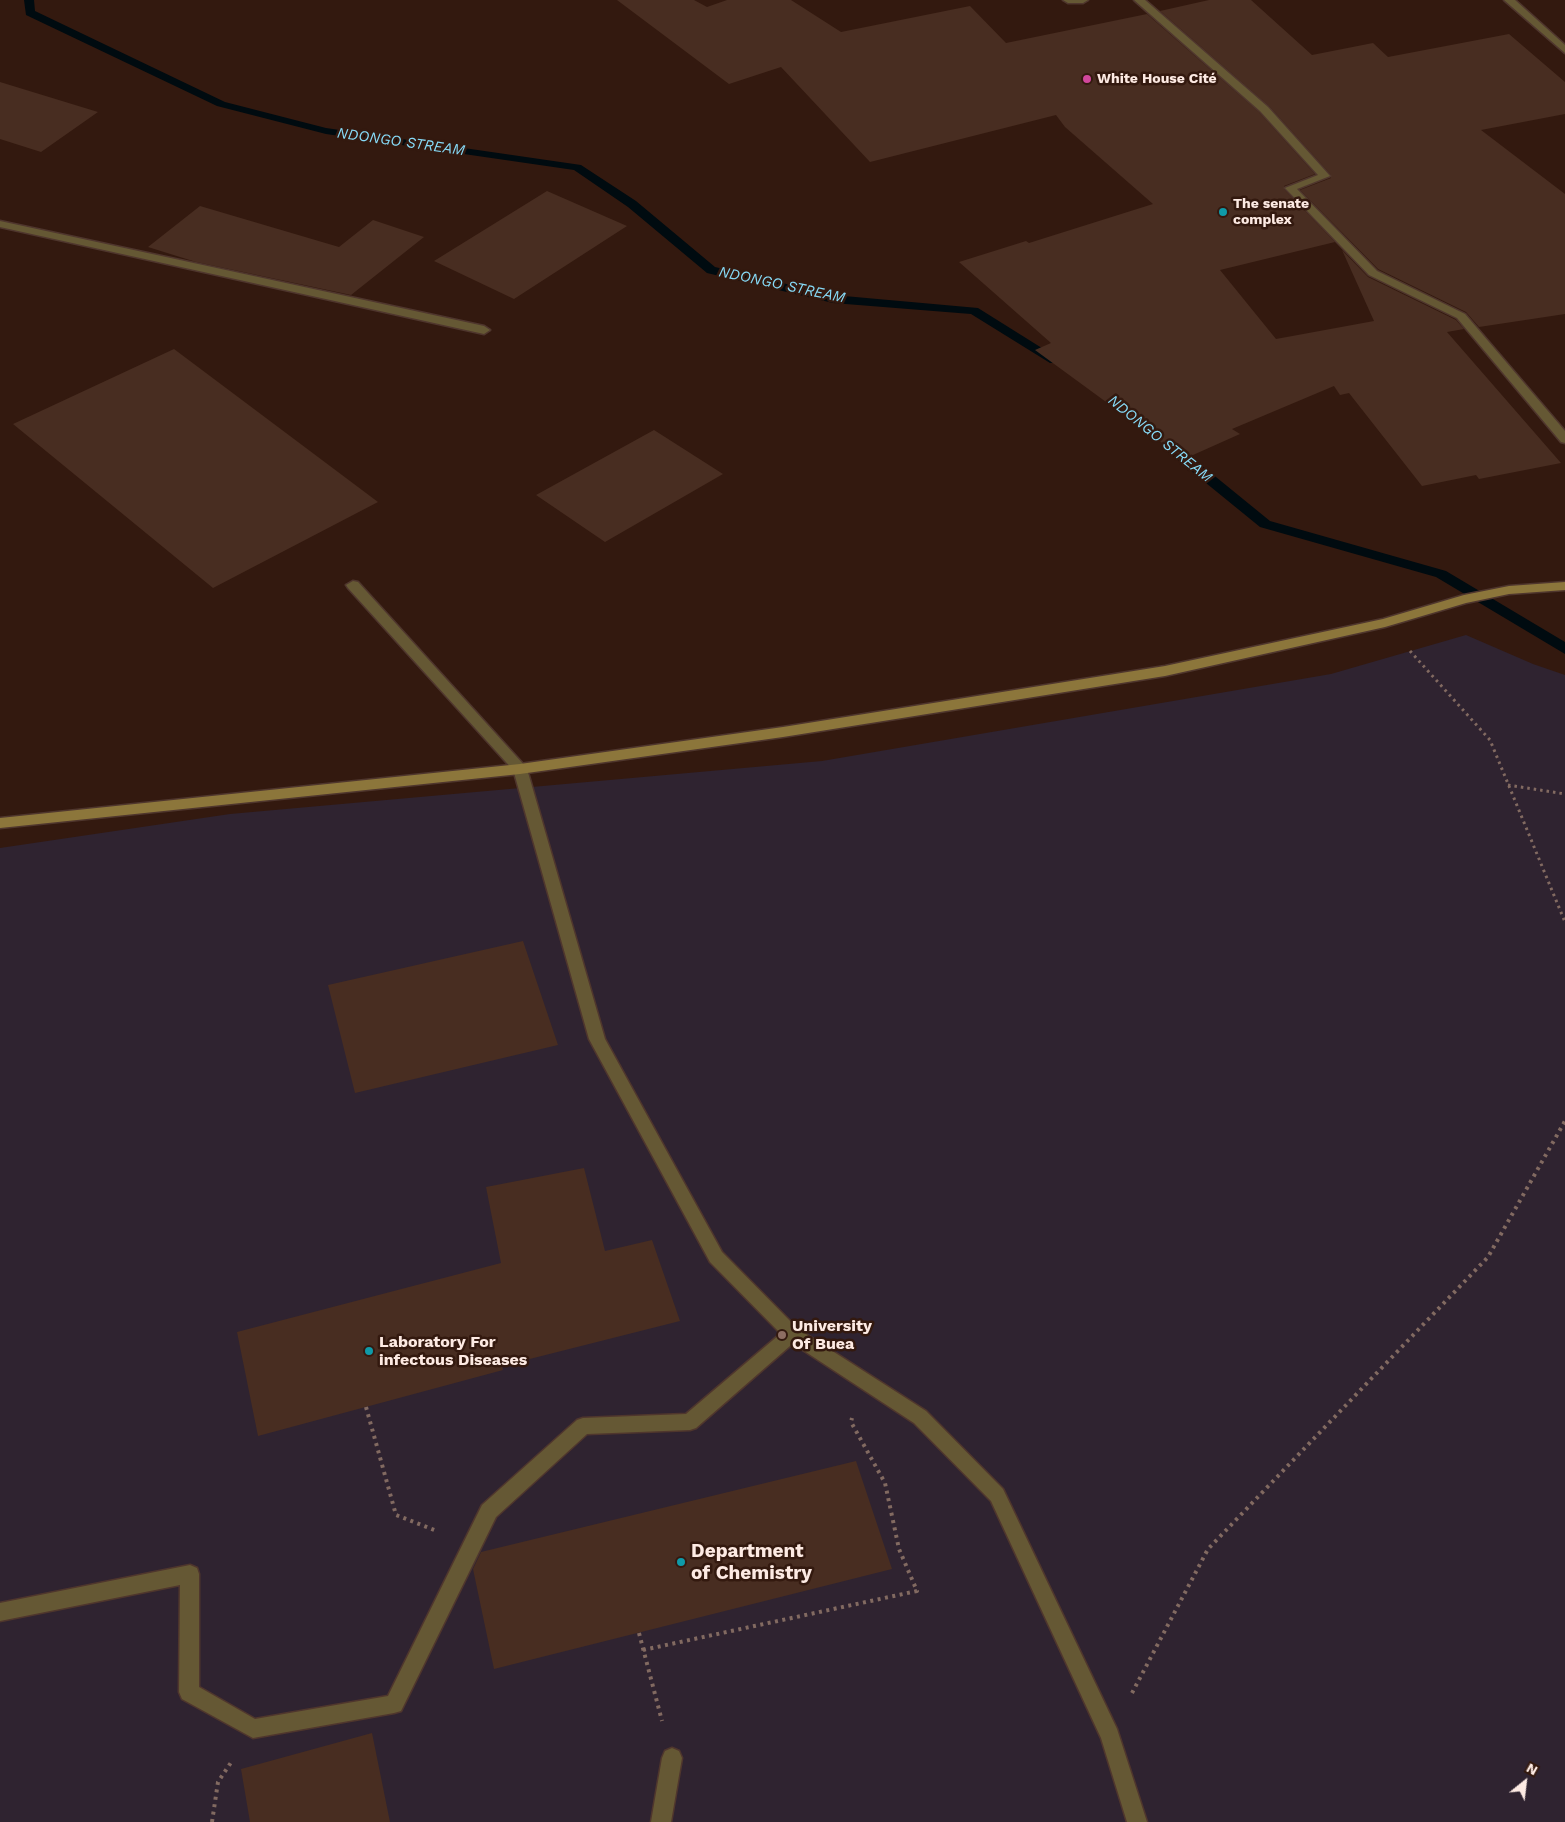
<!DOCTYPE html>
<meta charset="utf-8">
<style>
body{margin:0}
#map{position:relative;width:1565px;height:1822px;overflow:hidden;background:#33190f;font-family:"Work Sans",sans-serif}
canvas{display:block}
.north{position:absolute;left:1500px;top:1757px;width:50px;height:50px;-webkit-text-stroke:4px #33190f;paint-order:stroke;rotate:29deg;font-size:14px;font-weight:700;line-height:20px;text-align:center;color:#fdeae3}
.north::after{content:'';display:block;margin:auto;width:18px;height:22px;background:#fdeae3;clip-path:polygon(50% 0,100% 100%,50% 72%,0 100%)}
</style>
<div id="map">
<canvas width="1565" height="1822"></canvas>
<div class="north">N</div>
</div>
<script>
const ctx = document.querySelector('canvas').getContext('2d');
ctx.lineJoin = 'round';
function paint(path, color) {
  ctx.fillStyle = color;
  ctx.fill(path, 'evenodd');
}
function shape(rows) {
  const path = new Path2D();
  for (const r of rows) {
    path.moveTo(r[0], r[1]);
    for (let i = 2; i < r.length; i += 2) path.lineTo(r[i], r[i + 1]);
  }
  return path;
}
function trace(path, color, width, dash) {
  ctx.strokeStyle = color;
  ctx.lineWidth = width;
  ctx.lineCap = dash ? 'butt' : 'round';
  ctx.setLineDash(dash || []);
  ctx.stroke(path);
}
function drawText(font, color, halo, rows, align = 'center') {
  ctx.font = font + ' "Work Sans",sans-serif';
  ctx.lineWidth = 5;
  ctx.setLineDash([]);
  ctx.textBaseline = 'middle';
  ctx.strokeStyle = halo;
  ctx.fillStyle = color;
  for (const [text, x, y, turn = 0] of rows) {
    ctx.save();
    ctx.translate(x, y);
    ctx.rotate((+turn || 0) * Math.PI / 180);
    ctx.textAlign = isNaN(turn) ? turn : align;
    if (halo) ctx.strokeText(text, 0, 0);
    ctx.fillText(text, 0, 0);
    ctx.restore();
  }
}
paint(shape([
 [1466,635,1533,664,1565,675,1565,1822,0,1822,0,848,230,814,822,761,1331,674]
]), '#2f2330');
paint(shape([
 [24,0,34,0,35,11,225,102,326,128,581,165,636,201,715,267,833,295,978,308,1061,360,1060,363,1050,363,971,314,833,303,707,273,628,207,574,170,326,134,217,106,26,15,24,0],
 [1168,441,1173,442,1270,521,1446,571,1565,642,1565,654,1436,577,1260,527,1163,448,1161,445,1168,441]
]), '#000b10');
paint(shape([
 [617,0,694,0,707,7,727,0,791,0,841,32,970,6,1006,43,1147,14,1259,112,1315,174,1284,186,1284,189,1335,242,1220,270,1276,339,1374,321,1342,250,1368,277,1456,320,1464,329,1447,332,1561,463,1479,479,1476,475,1422,486,1349,393,1340,395,1334,386,1232,429,1240,434,1184,459,1035,350,1051,343,959,262,1026,241,1029,243,1153,204,1065,127,1056,115,870,162,781,67,729,84],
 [1209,0,1251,0,1312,55,1373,43,1388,57,1509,34,1565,82,1565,114,1481,130,1565,194,1565,314,1479,327,1466,312,1378,269,1300,190,1331,178,1331,175,1269,106,1160,11],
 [0,82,98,112,41,152,0,139],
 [547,191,627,226,514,299,434,261],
 [200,206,339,247,373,220,424,237,351,295,196,262,148,247],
 [174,349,378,502,213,588,13,424],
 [654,430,723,474,605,542,536,495],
 [523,941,558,1045,355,1093,328,985],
 [584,1168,605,1251,652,1240,680,1321,502,1366,503,1370,258,1436,237,1332,501,1263,486,1187],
 [856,1461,892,1569,494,1669,473,1569,481,1552],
 [372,1733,390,1822,250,1822,241,1769]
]), '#482d21');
const lane = shape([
 [353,581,358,582,525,766,527,769,525,772,515,772,348,588,346,585,353,581],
 [792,1327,798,1329,801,1334,798,1339,696,1428,690,1430,587,1434,496,1517,401,1711,394,1713,253,1738,182,1699,179,1692,180,1585,0,1621,0,1603,190,1565,197,1568,199,1574,199,1687,255,1719,388,1696,482,1505,577,1420,583,1418,686,1414,786,1329,792,1327],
 [672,1748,679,1751,682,1758,671,1822,651,1822,662,1758,665,1751,672,1748]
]);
const street = shape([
 [1063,0,1088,0,1083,3,1068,3,1063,0],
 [1134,0,1145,0,1268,107,1330,176,1297,189,1377,271,1465,314,1565,431,1565,443,1561,442,1457,318,1369,275,1285,188,1318,175,1260,111,1134,0],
 [1504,0,1515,0,1565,45,1565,53,1504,0],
 [0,221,484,326,490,330,484,334,0,227,0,221],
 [520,764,527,769,605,1039,722,1252,798,1329,926,1411,1003,1489,1117,1729,1147,1822,1127,1822,1101,1738,991,1501,914,1423,786,1339,710,1262,589,1039,513,769,520,764]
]);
const secondary = shape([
 [1565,582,1565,590,1509,594,1466,603,1385,627,1165,676,783,737,520,774,0,828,0,818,520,764,783,727,1165,666,1383,619,1464,595,1509,586,1565,582]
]);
trace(lane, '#4f362d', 3);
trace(street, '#4f362d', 3);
trace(secondary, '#4f362d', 3);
trace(shape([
 [1410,651,1490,740,1565,922],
 [1508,785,1565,794]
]), '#826a61', 3, [2.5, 4]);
trace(shape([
 [366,1407,396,1515,437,1531],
 [639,1633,662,1721],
 [643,1650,917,1591,899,1549,885,1483,851,1422,852,1418],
 [1132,1693,1208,1549,1488,1257,1565,1121],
 [212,1822,218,1782,232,1761]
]), '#826a61', 4, [3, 4.5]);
paint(lane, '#655834');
paint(street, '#655834');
paint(secondary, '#8c763b');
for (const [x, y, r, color] of [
 [1087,79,5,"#d1479c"],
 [1223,212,5,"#0f9aa8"],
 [782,1335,5,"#8d6e63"],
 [369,1351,5,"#0f9aa8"],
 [681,1562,5,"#0f9aa8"]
]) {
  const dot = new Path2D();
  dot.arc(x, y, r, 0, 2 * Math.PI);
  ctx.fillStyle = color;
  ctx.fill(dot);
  trace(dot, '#33190f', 2);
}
drawText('bold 14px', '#fdeae3', '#33190f', [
 ["White House Cité",1097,79],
 ["The senate",1233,204],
 ["complex",1233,220]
], 'left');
drawText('italic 15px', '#87dbf8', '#33190f', [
 ["NDONGO STREAM",401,142,8],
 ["NDONGO STREAM",782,285,12],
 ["NDONGO STREAM",1160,439,39]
]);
drawText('bold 16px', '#fdeae3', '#33190f', [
 ["University",792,1326],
 ["Of Buea",792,1344],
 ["Laboratory For",379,1342],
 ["infectous Diseases",379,1360]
], 'left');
drawText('bold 19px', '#fdeae3', '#33190f', [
 ["Department",691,1551],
 ["of Chemistry",691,1573]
], 'left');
</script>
